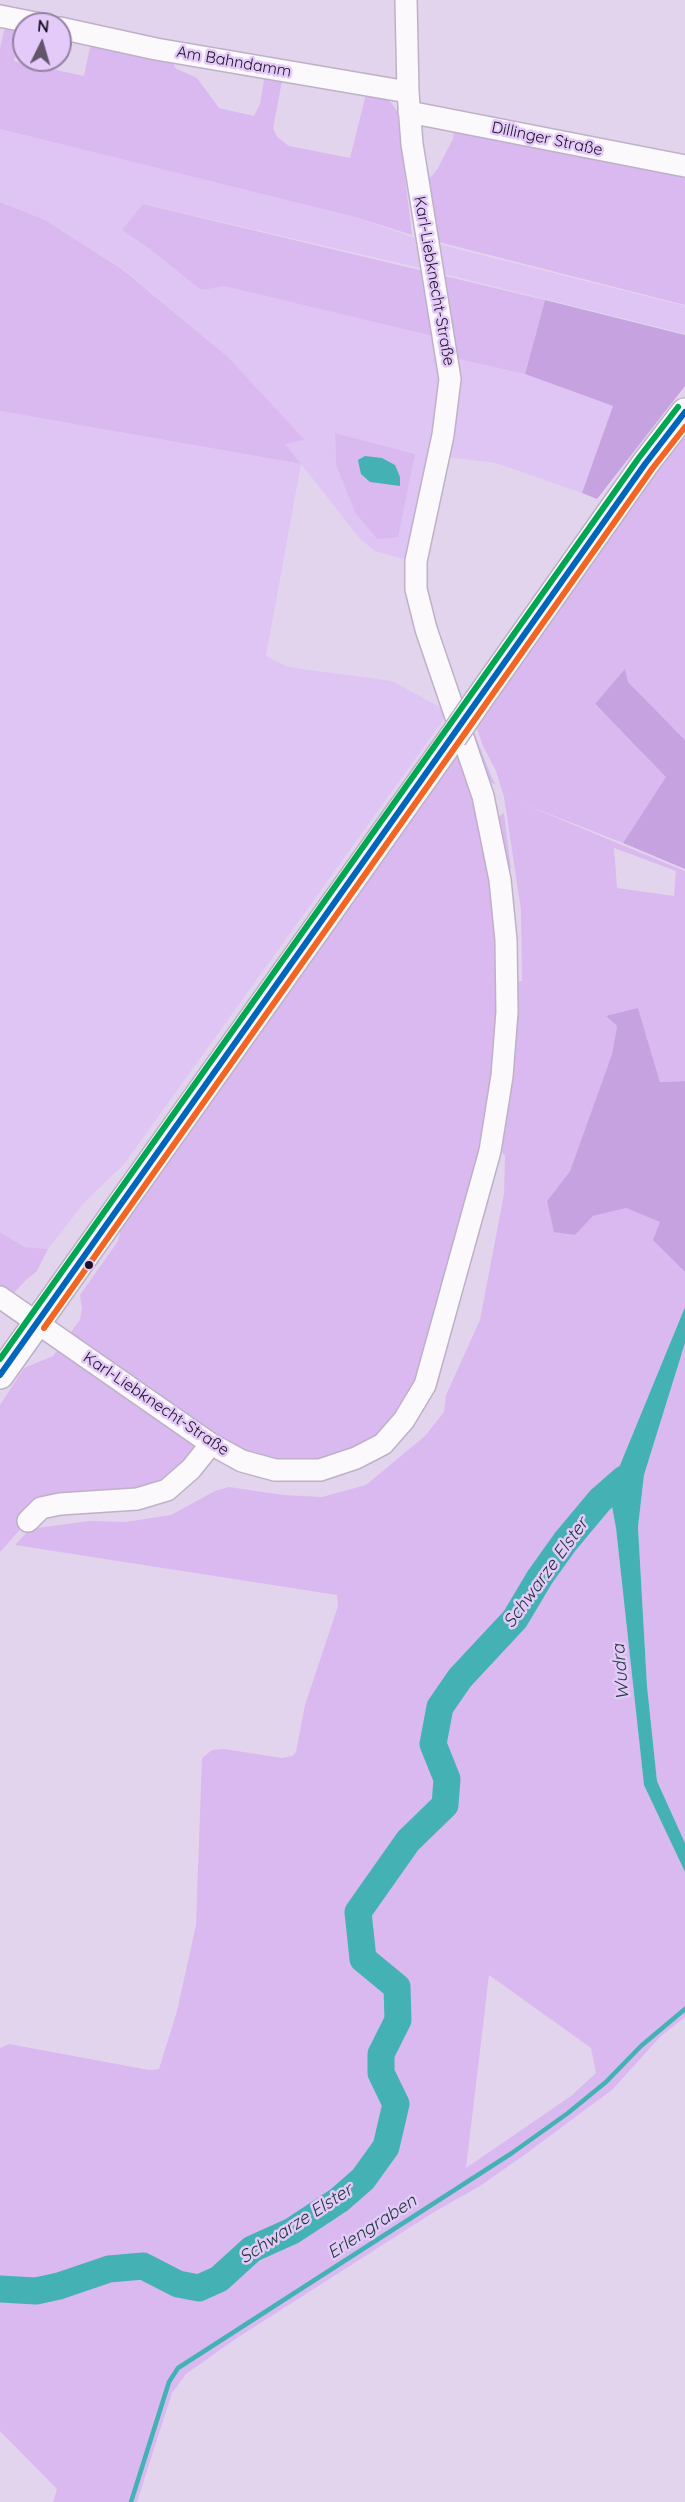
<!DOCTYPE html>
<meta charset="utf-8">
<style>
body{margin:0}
#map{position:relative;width:685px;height:2502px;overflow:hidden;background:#e3d4ee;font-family:Quicksand,sans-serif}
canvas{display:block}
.north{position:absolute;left:12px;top:12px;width:60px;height:60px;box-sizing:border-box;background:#e4caf8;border:2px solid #9480a4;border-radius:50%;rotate:5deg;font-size:16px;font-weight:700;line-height:24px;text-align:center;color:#1d1125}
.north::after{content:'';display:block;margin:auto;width:21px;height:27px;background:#62556b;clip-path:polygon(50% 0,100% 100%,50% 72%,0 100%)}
</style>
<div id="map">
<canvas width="685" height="2502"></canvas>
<div class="north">N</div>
</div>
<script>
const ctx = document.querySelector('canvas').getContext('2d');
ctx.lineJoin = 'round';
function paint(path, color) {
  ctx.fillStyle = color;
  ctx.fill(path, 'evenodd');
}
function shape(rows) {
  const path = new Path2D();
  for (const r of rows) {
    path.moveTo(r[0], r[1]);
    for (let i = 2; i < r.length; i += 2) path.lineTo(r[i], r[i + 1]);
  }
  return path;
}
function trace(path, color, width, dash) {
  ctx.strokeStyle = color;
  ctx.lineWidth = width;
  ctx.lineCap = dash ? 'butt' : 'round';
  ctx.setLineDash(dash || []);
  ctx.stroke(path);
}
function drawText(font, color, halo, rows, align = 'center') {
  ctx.font = font + ' Quicksand,sans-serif';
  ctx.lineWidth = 5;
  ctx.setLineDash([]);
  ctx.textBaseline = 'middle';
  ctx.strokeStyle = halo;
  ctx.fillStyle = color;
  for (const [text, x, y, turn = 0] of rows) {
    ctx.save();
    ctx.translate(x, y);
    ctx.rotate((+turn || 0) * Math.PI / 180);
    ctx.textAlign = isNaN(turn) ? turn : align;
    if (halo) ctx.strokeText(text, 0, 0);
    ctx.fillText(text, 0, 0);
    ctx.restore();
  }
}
paint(shape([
 [0,129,355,217,418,239,685,306,685,334,416,267,144,204,122,230,151,250,201,290,225,285,445,339,449,357,525,374,613,406,582,493,496,463,438,456,410,561,375,551,361,540,301,464,266,656,288,667,392,681,449,712,125,1163,83,1204,48,1249,26,1247,0,1232,0,411,300,464,285,444,305,440,228,357,123,269,45,220,0,202],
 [335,433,415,454,406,492,355,512,336,465]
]), '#dfc5f4');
paint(shape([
 [7,17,21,20,14,61,84,76,91,43,173,61,175,68,197,78,219,108,254,116,260,104,266,68,284,71,273,128,277,137,289,146,350,158,368,86,389,100,397,111,412,235,355,217,0,129,0,49],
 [456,114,685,160,685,305,431,240,419,183,432,176,438,168,453,139],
 [0,202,45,220,122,269,228,357,305,440,285,444,301,464,0,411],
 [143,204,545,300,525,374,449,357,445,339,225,286,201,290,151,250,122,230],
 [685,412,685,740,628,682,625,670,595,705,667,776,623,843,521,803,685,871,685,1081,660,1082,638,1008,607,1017,617,1026,612,1054,570,1171,547,1201,575,1235,593,1216,626,1208,661,1222,654,1240,685,1272,685,1307,618,1470,596,1498,611,1501,616,1528,644,1784,685,1872,685,2017,660,2037,613,2089,527,2153,480,2186,434,2212,237,2338,186,2374,172,2393,137,2502,53,2502,57,2489,0,2431,0,2048,9,2044,149,2070,159,2069,177,2011,196,1925,202,1758,212,1750,224,1749,282,1758,292,1756,296,1752,305,1705,338,1606,337,1595,15,1545,30,1529,89,1521,125,1522,171,1515,215,1491,229,1487,283,1495,322,1497,366,1485,425,1436,444,1412,446,1395,480,1320,504,1194,505,1156,498,1147,515,982,522,981,521,910,504,797,496,771,483,746,472,714],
 [614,848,676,871,674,896,617,888],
 [489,1975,591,2048,596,2073,571,2096,466,2168],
 [335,433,415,454,398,537,377,539,355,512,336,465],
 [474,732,492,778,496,785,488,780,472,734],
 [464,738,499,880,502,1076,425,1385,356,1458,275,1469,210,1445,159,1494,41,1506,0,1552,0,1405,24,1368,53,1356,80,1320,82,1308,80,1295,118,1241,122,1224],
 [504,813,511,869,507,868,496,818],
 [0,1232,25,1247,48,1249,37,1271,26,1280,9,1298,0,1292],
 [685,1343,685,1843,657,1781,647,1686,638,1527,644,1475]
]), '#d9b9f0');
paint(shape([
 [545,300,685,335,685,386,597,499,582,493,613,406,525,374],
 [625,669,628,682,685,740,685,869,623,843,666,777,595,704],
 [638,1008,660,1082,685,1081,685,1272,653,1240,660,1222,626,1208,593,1216,575,1235,554,1232,547,1201,570,1171,612,1054,617,1026,606,1016]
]), '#c6a2e0');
paint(shape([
 [365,456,382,458,395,465,400,477,400,486,370,482,361,474,358,460],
 [685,1307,685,1343,644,1475,638,1527,647,1686,657,1781,685,1843,685,1872,644,1785,616,1528,611,1501,602,1507,596,1498,618,1470]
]), '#44b2b5');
trace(shape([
 [131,2502,169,2382,178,2368,512,2153,568,2113,606,2082,641,2046,685,2009]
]), '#44b2b5', 4.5);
trace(shape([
 [0,2289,36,2291,59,2286,109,2269,143,2266,178,2284,199,2288,219,2279,252,2249,292,2231,339,2200,363,2179,386,2147,396,2104,381,2073,381,2054,398,2020,397,1987,363,1959,358,1912,408,1841,445,1805,447,1779,433,1744,440,1707,460,1678,515,1619,540,1577,565,1542,600,1500,624,1479]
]), '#44b2b5', 27);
const minor = shape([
 [0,16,40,24],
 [60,28,156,49,408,92],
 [409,112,685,166],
 [0,1297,211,1444,242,1461,275,1470,320,1470,356,1458,383,1444,404,1420,425,1385,490,1151,502,1076,507,1012,506,940,500,880,483,796,426,629,416,589,416,561,443,435,450,379,412,144,408,92,406,0],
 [28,1521,41,1508,60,1504,137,1499,167,1490,191,1469,211,1444]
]);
const major = shape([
 [477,702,645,464,685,412],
 [0,1375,453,737]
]);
trace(minor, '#beb1c7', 24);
trace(major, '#beb1c7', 30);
trace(minor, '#fbf9fc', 21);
trace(major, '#fbf9fc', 27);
const majorBridge = shape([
 [453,737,477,702]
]);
trace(majorBridge, '#beb1c7', 30, []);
trace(majorBridge, '#fbf9fc', 27);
trace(shape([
 [0,1375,645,464,685,412]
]), '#0065bd', 6);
trace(shape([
 [44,1328,652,469,685,427]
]), '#f26522', 6);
trace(shape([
 [0,1359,638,459,678,407]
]), '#00a651', 6);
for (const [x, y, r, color] of [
 [89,1265,5,"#1d1125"]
]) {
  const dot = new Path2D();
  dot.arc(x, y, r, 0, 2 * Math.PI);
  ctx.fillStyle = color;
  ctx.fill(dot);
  trace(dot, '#e4caf8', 2);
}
drawText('16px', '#1d1125', '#e4caf8', [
 ["Am Bahndamm",234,62,10],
 ["Dillinger Straße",547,139,12],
 ["Karl-Liebknecht-Straße",434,281,80],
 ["Karl-Liebknecht-Straße",156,1404,34]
]);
drawText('italic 18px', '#1c3735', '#e4caf8', [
 ["Schwarze Elster",546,1573,-54],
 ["Wudra",621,1672,-95],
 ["Schwarze Elster",296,2224,-33],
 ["Erlengraben",372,2227,-33]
]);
</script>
